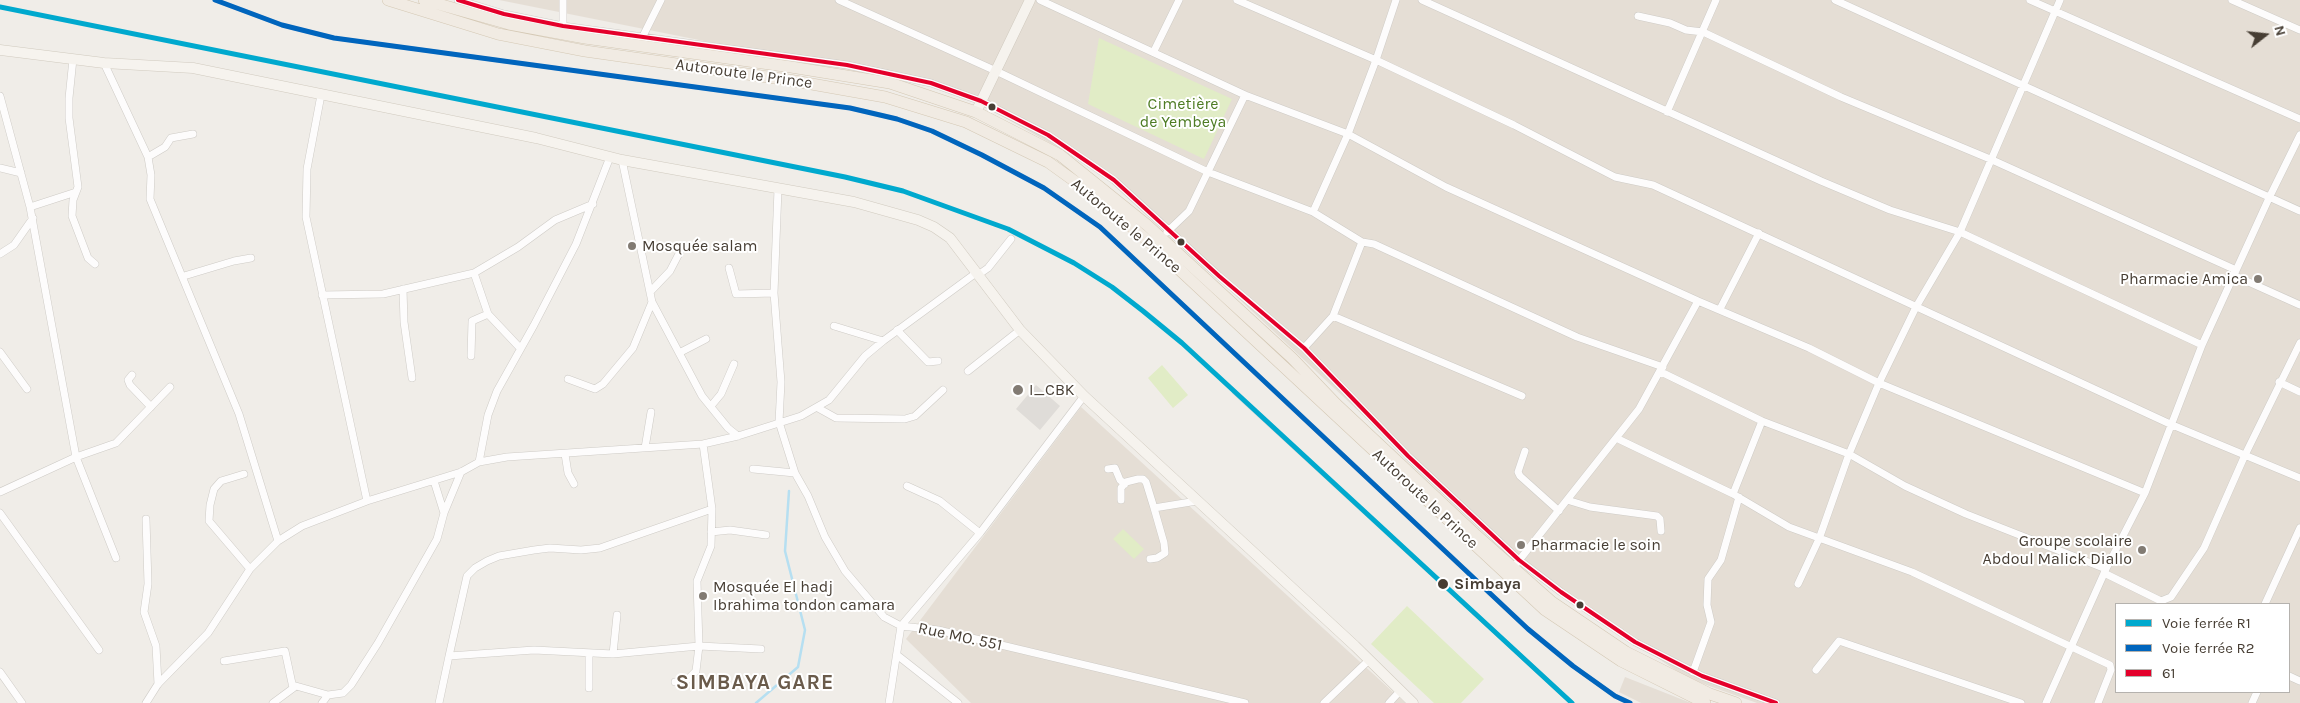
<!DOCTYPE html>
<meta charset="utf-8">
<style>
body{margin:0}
#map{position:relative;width:2300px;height:703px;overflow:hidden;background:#f0ede8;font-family:Karla,sans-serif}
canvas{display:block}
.legend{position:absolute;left:2115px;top:603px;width:175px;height:90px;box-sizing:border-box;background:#fff;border:1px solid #b5b2ae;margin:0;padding:6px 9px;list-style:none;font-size:15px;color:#473e34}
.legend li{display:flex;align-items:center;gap:10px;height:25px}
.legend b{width:25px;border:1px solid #b5b2ae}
.north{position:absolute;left:2240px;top:10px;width:50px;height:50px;-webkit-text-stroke:4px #fff;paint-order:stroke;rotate:74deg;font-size:14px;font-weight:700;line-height:20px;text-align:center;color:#473e34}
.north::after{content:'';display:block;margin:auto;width:18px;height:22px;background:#473e34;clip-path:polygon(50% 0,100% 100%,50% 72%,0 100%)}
</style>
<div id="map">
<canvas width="2300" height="703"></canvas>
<ul class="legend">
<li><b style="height:6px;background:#00a9ce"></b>Voie ferrée R1</li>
<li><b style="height:6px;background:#0065bd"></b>Voie ferrée R2</li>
<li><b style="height:6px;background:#e4002b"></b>61</li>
</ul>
<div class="north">N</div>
</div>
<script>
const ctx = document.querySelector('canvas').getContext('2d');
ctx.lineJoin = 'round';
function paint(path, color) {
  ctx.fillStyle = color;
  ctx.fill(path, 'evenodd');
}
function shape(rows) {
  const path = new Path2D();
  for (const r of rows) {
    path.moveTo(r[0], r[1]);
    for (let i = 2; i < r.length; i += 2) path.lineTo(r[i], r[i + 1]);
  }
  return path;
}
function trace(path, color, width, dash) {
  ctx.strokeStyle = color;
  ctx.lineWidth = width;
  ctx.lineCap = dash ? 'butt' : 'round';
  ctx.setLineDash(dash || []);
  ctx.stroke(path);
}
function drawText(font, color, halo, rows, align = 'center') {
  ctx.font = font + ' Karla,sans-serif';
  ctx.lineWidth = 4;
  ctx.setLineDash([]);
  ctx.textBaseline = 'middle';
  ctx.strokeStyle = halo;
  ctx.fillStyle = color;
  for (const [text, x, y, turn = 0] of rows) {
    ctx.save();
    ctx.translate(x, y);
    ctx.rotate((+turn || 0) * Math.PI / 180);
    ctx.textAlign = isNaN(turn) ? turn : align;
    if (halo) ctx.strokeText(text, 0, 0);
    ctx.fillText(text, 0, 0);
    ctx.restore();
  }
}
paint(shape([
 [499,0,2300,0,2300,703,1757,703,1687,678,1528,570,1107,175,959,92],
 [2116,604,2289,604,2289,692,2116,692],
 [1081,407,1405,703,971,703,906,639],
 [1625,677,1691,703,1641,703,1619,692]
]), '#e5ded5');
paint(shape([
 [1099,38,1232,99,1204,159,1088,104],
 [1162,365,1188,395,1173,408,1148,378],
 [1123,529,1144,549,1134,559,1113,539],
 [1407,606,1484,679,1461,703,1434,703,1371,644]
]), '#e1ecc6');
paint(shape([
 [1036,385,1060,406,1040,430,1016,409]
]), '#dfdcd8');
trace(shape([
 [756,703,798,667,805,630,785,551,789,491]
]), '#b6dff1', 2.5);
const street = shape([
 [458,0,504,14,563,26,847,65,931,83,981,101,1048,135,1114,180,1219,276,1304,348,1408,456,1519,560,1561,592,1635,642,1702,676,1776,703],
 [563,0,563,26],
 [839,0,996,71,1208,172,1313,212,1362,242,1374,244,1577,337,1663,367],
 [1040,0,1245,95,1348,134,1446,187,1698,301,1809,348,1879,383,2145,493],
 [1237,0,1376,60,1514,125,1615,177,1653,185,2170,424,2300,478],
 [1422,0,1821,181,1890,210,1960,232,2202,345],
 [1835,0,2300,211],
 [2030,0,2300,119],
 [2232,0,2300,30],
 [1638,16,1670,23,1686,30,1703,32,1841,97,1990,159,2236,270],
 [642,38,661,0],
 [1154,51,1179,0],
 [73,59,69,98,69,118,78,187,73,200,72,216,88,258,95,264],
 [104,63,148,157,151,175,150,199,239,414,278,541],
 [321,95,307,169,306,217,367,501],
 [0,96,30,207,76,457,116,558],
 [1667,112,1716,0],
 [148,157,165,147,171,138,193,134],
 [622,160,652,302,702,396,728,428,738,436],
 [0,168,21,173],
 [778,189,774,293,781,382,779,422,795,473,808,496,825,537,845,571,884,617,901,626,889,703],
 [30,207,76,192],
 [1313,212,1348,134,1376,60,1396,0],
 [1167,232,1189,211,1245,95],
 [0,254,14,245,33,218],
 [729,268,736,294,774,293],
 [474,273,488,314,520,348],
 [978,275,988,268,1011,239],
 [2233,275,2300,305],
 [184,276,234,261,251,258],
 [403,289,404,322,412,378],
 [650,292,670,271,683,246],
 [322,295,383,294,474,273,518,247,555,220,593,204],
 [1720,309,1759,233],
 [1333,316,1522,396],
 [834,326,883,341],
 [897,330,928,362,938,361],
 [1304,348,1333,316,1362,242],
 [0,352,27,389],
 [679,353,706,339],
 [471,356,472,321,488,314],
 [968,371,1020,330],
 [1661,372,1762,421,1849,454,1905,486,1966,514,2106,569],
 [132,375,128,380,130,385,151,407],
 [568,379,595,389,603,384,633,348,652,302],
 [2279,382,2300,392],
 [1084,396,980,533,901,626,938,630,1245,703],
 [711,406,721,394,734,364],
 [818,408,836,418,905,419,915,416,943,390],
 [1616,438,1733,494,1789,527,1912,572,2110,665,2111,670,2098,703],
 [645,448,651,412],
 [1525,451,1518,472,1520,476,1559,511],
 [565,454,568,473,574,484],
 [479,462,488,415,497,391,534,325,576,244,610,157],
 [753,469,795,473],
 [1108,469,1115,468,1120,480,1125,484],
 [244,474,221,481,214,489,210,505,209,521,250,569],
 [434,481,444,513],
 [907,486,940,501,980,533],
 [0,492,76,457,116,443,170,387],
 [1733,494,1762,421],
 [1121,500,1121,488,1126,482,1138,479,1143,479,1146,482,1154,508,1197,501],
 [1567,500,1590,507,1657,516,1660,519,1661,531],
 [0,513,99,650],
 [146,519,148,584,144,612,156,646,158,684],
 [711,532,730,530,766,535],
 [1150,559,1157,558,1165,553,1164,543,1154,508],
 [1517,563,1639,409,1698,301],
 [2104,573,2161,601,2171,597,2204,548,2245,455,2300,343],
 [1798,584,1819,539,1849,454,1879,383,1916,307,1960,232,2060,0],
 [2265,604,2300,528],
 [613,654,617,615],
 [897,655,958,703],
 [449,656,467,576,475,568,487,561,499,556,534,550,550,548,581,550,600,548,712,509,703,444],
 [224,661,285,651,293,688],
 [1816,670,1839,641,2021,703],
 [0,672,22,703],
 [1693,672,1711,622,1707,605,1708,579,1721,560,1739,497],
 [2289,676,2300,681],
 [675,682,686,681,696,671,699,646,697,581,711,546,712,509],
 [589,688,589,653],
 [146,703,158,684,208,633,250,569,278,541,302,526,367,501,461,472,479,462,507,457,703,444,738,436,801,416,829,400,865,356,883,341,976,273],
 [273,703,296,686,328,695],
 [322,703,328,695,343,693,351,685,378,643,437,539,444,513,461,472],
 [439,703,449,656,534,650,613,654,699,646,761,649],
 [1324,703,1369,660],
 [1389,703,1400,691],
 [2046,703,2106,569,2145,493,2202,345,2270,196,2300,135],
 [2252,703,2257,692]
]);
const secondary = shape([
 [0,50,104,63,193,68,536,138,622,160,854,202,918,220,934,227,950,238,1020,330,1084,396,1355,646,1413,703],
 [976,112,1030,0]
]);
const primary = shape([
 [388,0,498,34,585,51,789,80,885,97,966,122,1048,162,1098,198,1154,246,1545,610,1621,661,1705,703],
 [424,0,509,24,585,38,791,67,890,83,976,112,1060,155,1147,225,1292,358,1336,404,1475,534,1552,602,1626,652,1710,694,1736,703]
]);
trace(street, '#cecbc6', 8);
trace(secondary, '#d0cabf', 11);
trace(primary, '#d4c8b4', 12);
trace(street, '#fdfcfc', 7);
trace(secondary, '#f6f3ee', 10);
trace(primary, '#f1ebe3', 11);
const rail = shape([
 [215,0,282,25,334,38,850,108,897,119,932,131,982,155,1044,188,1100,227,1528,629,1573,666,1615,696,1630,703],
 [1234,392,1572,703]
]);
trace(rail, '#d9d9d8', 4.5);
trace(rail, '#fff', 2.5, [8]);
trace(shape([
 [458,0,504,14,563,26,847,65,931,83,981,101,1048,135,1114,180,1219,276,1304,348,1408,456,1519,560,1561,592,1635,642,1702,676,1776,703]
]), '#e4002b', 4);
trace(shape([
 [0,7,845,177,903,191,1008,229,1074,263,1112,287,1143,311,1182,343,1572,703]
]), '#00a9ce', 5);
trace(shape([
 [215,0,282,25,334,38,850,108,897,119,932,131,982,155,1044,188,1100,227,1528,629,1573,666,1615,696,1630,703]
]), '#0065bd', 5);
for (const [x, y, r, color] of [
 [992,107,4.5,"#473e34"],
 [1181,242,4.5,"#473e34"],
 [632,246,5,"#827b73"],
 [2258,279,5,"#827b73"],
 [1018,390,6,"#827b73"],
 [1521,545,5,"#827b73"],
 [2142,550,5,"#827b73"],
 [1443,584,6,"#473e34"],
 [703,596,5,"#827b73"],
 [1580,605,4.5,"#473e34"]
]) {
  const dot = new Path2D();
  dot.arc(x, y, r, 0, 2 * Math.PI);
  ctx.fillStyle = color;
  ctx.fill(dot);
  trace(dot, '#fff', 2);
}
drawText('16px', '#473e34', '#fff', [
 ["Autoroute le Prince",744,74,8],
 ["Autoroute le Prince",1126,226,40],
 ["Autoroute le Prince",1425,499,43],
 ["Rue MO. 551",960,637,12]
]);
drawText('16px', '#4e7c24', '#fff', [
 ["Cimetière",1183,104],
 ["de Yembeya",1183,122]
]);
drawText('16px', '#473e34', '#fff', [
 ["Mosquée salam",642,246],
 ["Pharmacie Amica",2248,279,"right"],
 ["I_CBK",1029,390],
 ["Groupe scolaire",2132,541,"right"],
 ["Abdoul Malick Diallo",2132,559,"right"],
 ["Pharmacie le soin",1531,545],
 ["Mosquée El hadj",713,587],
 ["Ibrahima tondon camara",713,605]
], 'left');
drawText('bold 16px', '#473e34', '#fff', [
 ["Simbaya",1454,584]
], 'left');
ctx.letterSpacing = '1px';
drawText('bold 21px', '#6a5b4b', '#fff', [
 ["SIMBAYA GARE",755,683]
]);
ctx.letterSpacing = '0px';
</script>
